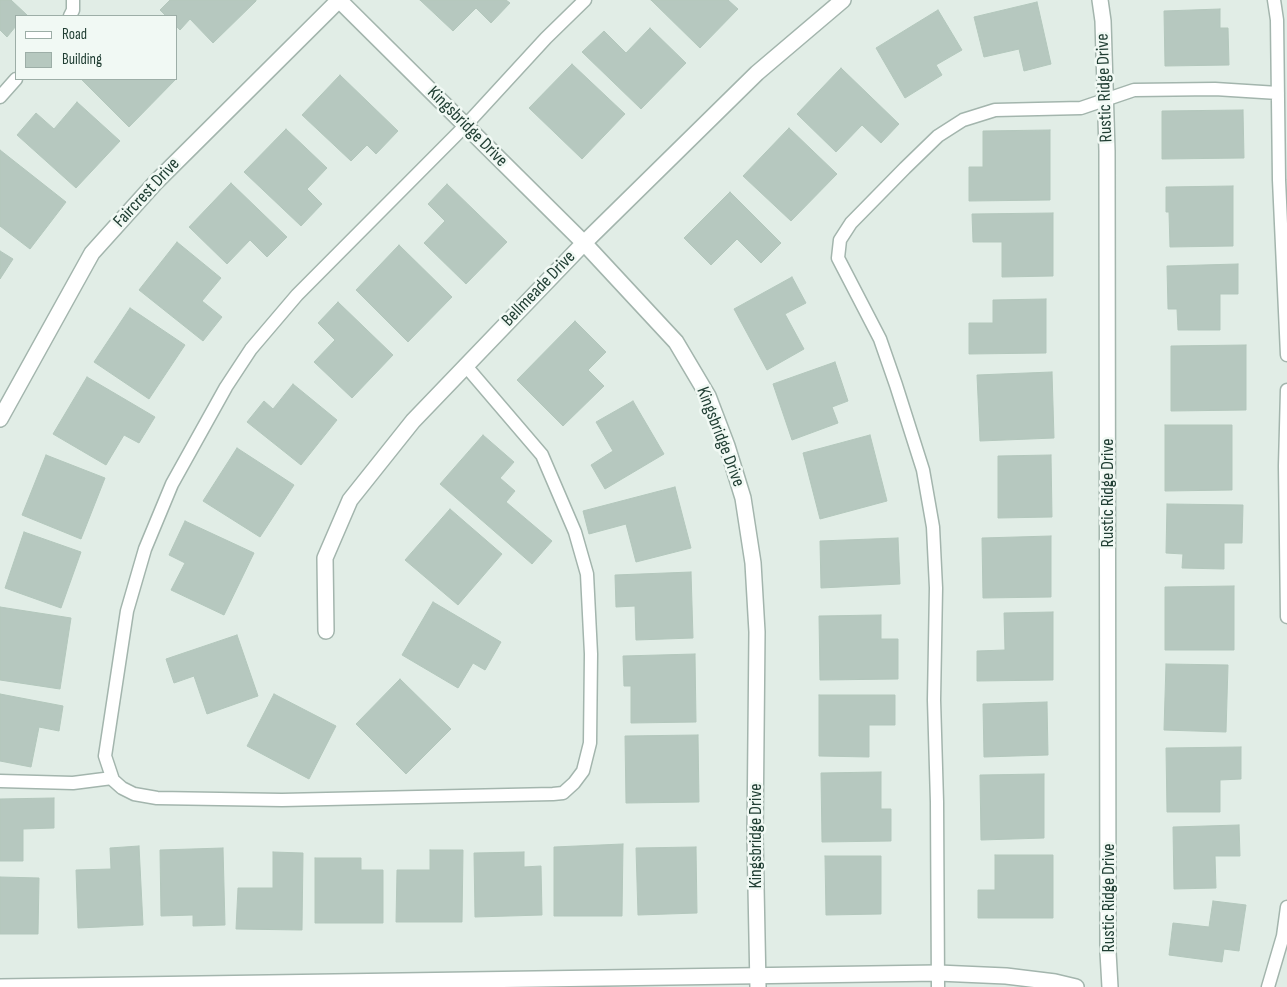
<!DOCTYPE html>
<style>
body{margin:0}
#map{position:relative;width:1287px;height:987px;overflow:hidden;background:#e1ede6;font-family:"Sofia Sans Condensed",sans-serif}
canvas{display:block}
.legend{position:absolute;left:15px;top:15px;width:162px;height:65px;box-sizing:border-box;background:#f1f9f4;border:1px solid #9daea7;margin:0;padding:6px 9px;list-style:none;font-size:15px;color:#203e33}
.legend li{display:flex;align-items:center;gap:10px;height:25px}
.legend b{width:25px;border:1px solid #9daea7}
</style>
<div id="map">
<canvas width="1287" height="987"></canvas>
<ul class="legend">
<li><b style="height:6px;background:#fff"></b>Road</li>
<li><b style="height:14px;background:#b6c8bf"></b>Building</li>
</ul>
</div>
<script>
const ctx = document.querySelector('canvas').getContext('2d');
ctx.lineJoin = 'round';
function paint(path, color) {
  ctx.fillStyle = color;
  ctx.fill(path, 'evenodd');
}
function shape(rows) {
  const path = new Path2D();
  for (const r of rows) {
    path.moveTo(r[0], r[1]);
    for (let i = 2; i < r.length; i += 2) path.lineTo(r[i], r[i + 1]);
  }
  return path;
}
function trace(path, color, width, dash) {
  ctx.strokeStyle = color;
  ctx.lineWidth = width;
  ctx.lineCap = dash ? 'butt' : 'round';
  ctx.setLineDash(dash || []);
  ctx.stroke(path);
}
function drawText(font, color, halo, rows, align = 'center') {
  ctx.font = font + ' "Sofia Sans Condensed",sans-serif';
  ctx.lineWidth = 5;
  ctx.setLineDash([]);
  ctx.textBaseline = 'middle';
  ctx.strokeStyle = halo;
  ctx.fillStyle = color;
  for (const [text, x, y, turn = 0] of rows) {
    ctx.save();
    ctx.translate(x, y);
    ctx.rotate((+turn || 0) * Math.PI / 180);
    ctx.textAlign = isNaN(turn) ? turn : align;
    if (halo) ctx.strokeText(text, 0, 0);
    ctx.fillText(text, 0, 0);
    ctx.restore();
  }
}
const building = shape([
 [0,0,11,0,27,15,16,16,16,26,7,37,0,30,0,0],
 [170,0,256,0,256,1,213,43,190,19,180,30,176,26,176,16,166,16,160,10,170,0],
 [420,0,506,0,510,3,491,23,476,8,453,31,420,0],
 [651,0,728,0,738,9,700,48,651,0],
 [1037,2,1051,64,1024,71,1019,49,984,57,974,17,1037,2],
 [1220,9,1220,28,1228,28,1229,65,1165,66,1164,11,1220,9],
 [938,10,962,50,936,65,942,75,905,98,876,48,938,10],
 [650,28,686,63,641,109,582,52,604,31,626,53,650,28],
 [572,64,625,114,582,159,529,108,572,64],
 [841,68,899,124,881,143,862,125,836,152,797,114,841,68],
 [340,75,398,131,376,154,367,145,351,161,302,115,340,75],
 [81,79,176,79,129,127,81,79],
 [77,102,120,141,76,188,17,135,36,113,54,129,77,102],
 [1243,110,1244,158,1162,159,1162,111,1243,110],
 [789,128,837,174,791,221,743,176,789,128],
 [286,129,327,168,307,189,322,204,301,226,244,172,286,129],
 [1050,130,1050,200,969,201,969,167,983,167,983,131,1050,130],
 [0,150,66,202,30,249,0,226,0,150],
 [231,183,287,237,267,257,250,240,227,264,189,227,231,183],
 [447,184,507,242,466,284,424,243,445,221,428,204,447,184],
 [1233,186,1233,246,1170,247,1169,212,1166,212,1166,187,1233,186],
 [730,192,781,243,761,263,737,239,711,265,684,238,730,192],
 [1053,213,1053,276,1002,277,1002,242,973,242,972,214,1053,213],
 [177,242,221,278,202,301,222,317,203,341,139,290,177,242],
 [399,245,452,297,408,342,356,290,399,245],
 [0,251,13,259,0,279,0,251],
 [1238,264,1238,294,1220,294,1220,330,1178,330,1177,309,1168,309,1167,266,1238,264],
 [792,277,806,303,785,314,804,349,767,370,734,309,792,277],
 [1046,299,1046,353,969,354,969,323,993,323,993,300,1046,299],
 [338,302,393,355,352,398,314,362,335,340,318,323,338,302],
 [130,308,185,345,149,399,94,362,130,308],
 [575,321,606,352,588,370,604,386,563,426,517,380,575,321],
 [1246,345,1246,410,1171,411,1171,346,1246,345],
 [835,362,848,401,832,407,838,423,792,440,773,384,835,362],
 [1052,372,1054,438,980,441,977,375,1052,372],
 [87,377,155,417,139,443,124,435,106,465,53,434,87,377],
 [293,384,337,420,301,465,247,422,264,401,273,409,293,384],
 [633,401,664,454,605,489,591,465,613,451,596,422,633,401],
 [1165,425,1232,425,1232,490,1165,491,1165,425],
 [483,435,514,462,500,478,515,491,506,502,552,541,532,564,440,484,483,435],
 [870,435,887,501,820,519,803,453,870,435],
 [237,448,294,485,260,537,203,501,237,448],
 [46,455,105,478,81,539,22,515,46,455],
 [1051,455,1052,517,998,518,998,456,1051,455],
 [675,487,691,548,636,562,626,524,589,534,583,511,675,487],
 [1167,504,1243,505,1242,543,1224,543,1224,569,1182,568,1183,554,1166,553,1167,504],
 [450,509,502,554,458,605,405,560,450,509],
 [185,521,254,553,224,615,171,590,185,563,169,555,185,521],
 [24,532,81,552,61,608,5,588,24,532],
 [1051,536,1051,597,983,598,982,538,1051,536],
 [898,538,900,584,821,588,820,541,898,538],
 [691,572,693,638,636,640,635,606,616,607,615,575,691,572],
 [1234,586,1234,650,1165,650,1165,587,1234,586],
 [433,602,501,642,485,670,473,663,458,688,402,655,433,602],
 [0,607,71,618,60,689,0,680,0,607],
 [1053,612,1053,680,977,681,977,651,1005,650,1004,613,1053,612],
 [881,615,881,639,898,639,898,679,820,680,819,616,881,615],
 [237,635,258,696,207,714,194,676,174,683,166,659,237,635],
 [695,654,696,722,631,723,631,686,624,686,623,656,695,654],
 [1166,664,1228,665,1226,732,1164,730,1166,664],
 [400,679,451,729,406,774,356,724,400,679],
 [0,694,63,706,59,731,39,727,31,767,0,761,0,694],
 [274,694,336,726,309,779,247,746,274,694],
 [819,695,895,695,895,725,869,725,869,757,819,756,819,695],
 [1047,702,1048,755,984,757,983,704,1047,702],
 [698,735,699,802,626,803,625,736,698,735],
 [1241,747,1241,779,1220,780,1220,812,1167,812,1166,748,1241,747],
 [881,772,881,809,891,809,891,841,822,842,821,773,881,772],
 [1044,774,1044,838,981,840,980,775,1044,774],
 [54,798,54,828,23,829,23,861,0,861,0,799,54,798],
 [1239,825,1240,856,1215,856,1216,888,1174,889,1173,827,1239,825],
 [623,844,622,916,554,916,554,847,623,844],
 [139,846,143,925,78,928,76,870,111,869,110,848,139,846],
 [696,847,697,913,638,915,636,848,696,847],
 [223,848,225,925,193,926,193,915,161,916,160,850,223,848],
 [430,850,463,850,462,922,396,922,397,870,430,870,430,850],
 [273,852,303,853,302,930,236,929,238,888,273,888,273,852],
 [524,852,524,867,541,866,542,915,475,917,474,853,524,852],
 [995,855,1053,855,1053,918,978,918,978,890,995,890,995,855],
 [825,856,881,856,881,914,826,915,825,856],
 [315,858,361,858,361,870,383,870,383,923,315,923,315,858],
 [0,877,39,878,38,934,0,934,0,877],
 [1213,901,1246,905,1239,951,1224,949,1222,962,1169,955,1173,923,1209,927,1213,901]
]);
paint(building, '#b6c8bf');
trace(building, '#b3c7bc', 1);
const service = shape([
 [1274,0,1277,20,1279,180,1287,355],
 [70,16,73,10,73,0],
 [0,97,16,79],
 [465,365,542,455,575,532,587,574,591,654,590,743,583,771,574,783,563,793,553,794,282,800,157,798,134,794,122,788,113,780,105,756,127,611,145,549,172,484,226,387,251,349,297,295,466,125,546,38,585,0],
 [1287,390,1285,466,1287,617],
 [0,781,73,783,112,778],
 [938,987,937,802,934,700,936,588,933,527,923,470,896,385,880,339,838,258,840,240,851,223,905,168,938,136,963,120,995,110,1081,108,1134,90,1215,89,1278,93],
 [1268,987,1283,936,1287,907]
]);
const minor = shape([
 [1100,0,1103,21,1107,151,1108,952,1110,987],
 [0,419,92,253,156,182,339,0],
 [326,631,325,558,350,500,413,421,584,243,757,73,843,0],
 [0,987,938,973,1006,976,1055,982,1076,987]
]);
const tertiary = shape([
 [339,0,584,243,676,342,708,396,727,446,743,498,753,563,757,632,755,837,758,987]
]);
trace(service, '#a3b5ad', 15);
trace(minor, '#a3b5ad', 18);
trace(tertiary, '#a3b5ad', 18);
trace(service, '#fff', 12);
trace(minor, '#fff', 15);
trace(tertiary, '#fff', 15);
drawText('18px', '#203e33', '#f1f9f4', [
 ["Rustic Ridge Drive",1105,88,-92],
 ["Kingsbridge Drive",467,127,45],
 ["Faircrest Drive",147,193,-47],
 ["Bellmeade Drive",539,289,-46],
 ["Kingsbridge Drive",720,437,69],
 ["Rustic Ridge Drive",1108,493,-90],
 ["Kingsbridge Drive",756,836,-90],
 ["Rustic Ridge Drive",1109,898,-90]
]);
</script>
